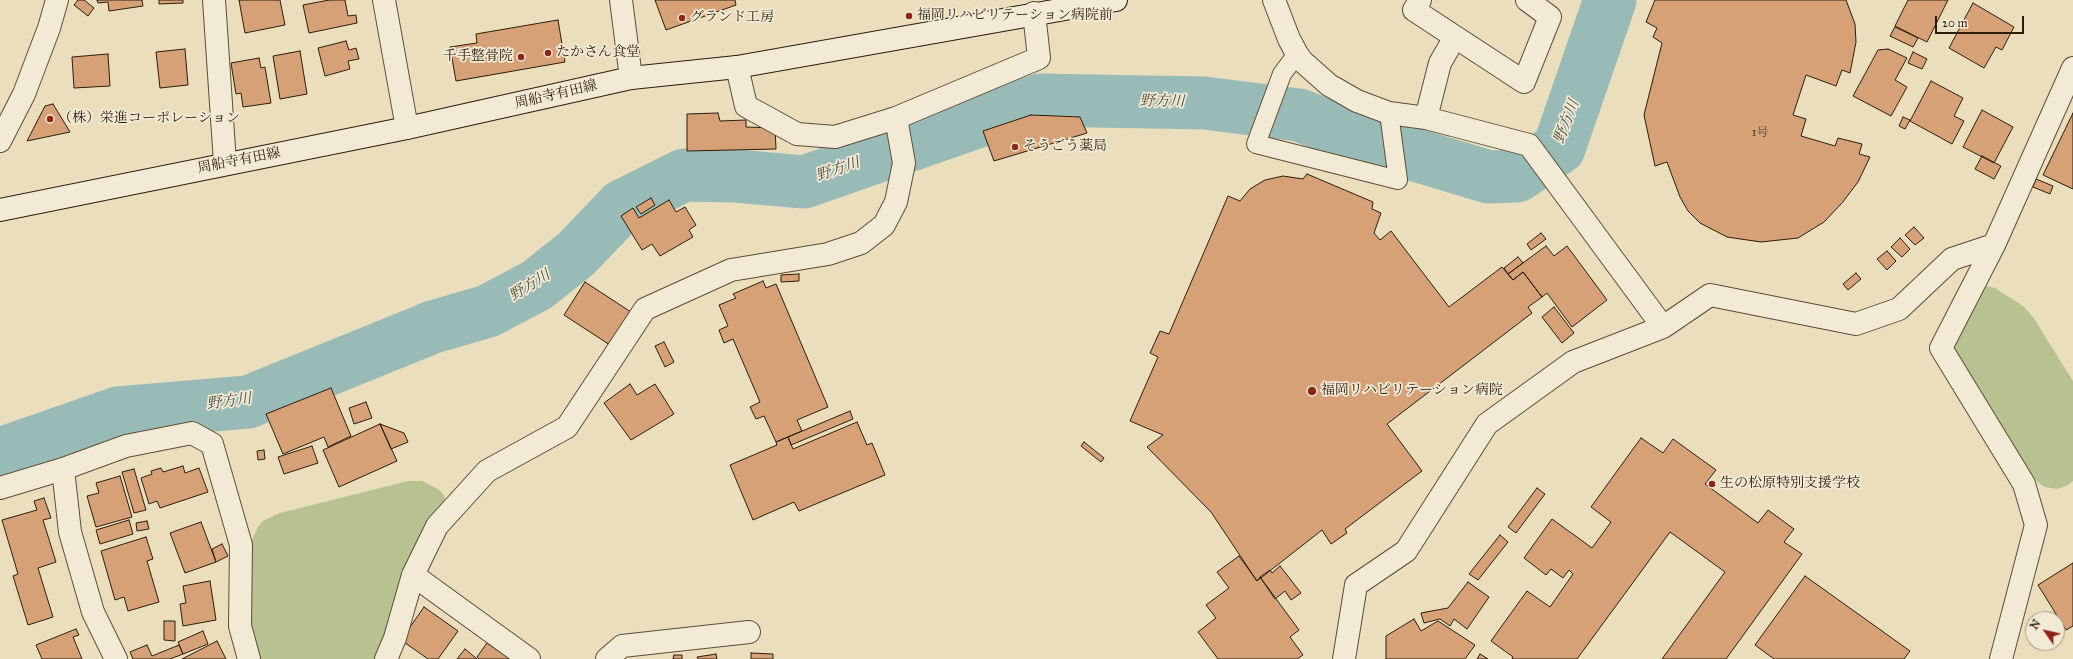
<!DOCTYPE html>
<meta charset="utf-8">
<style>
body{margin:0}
#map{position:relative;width:2073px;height:659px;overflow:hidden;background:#ebdebd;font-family:"IM FELL Great Primer",serif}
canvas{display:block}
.north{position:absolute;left:2025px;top:611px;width:40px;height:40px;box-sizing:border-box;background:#f2ead4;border:1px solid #a39884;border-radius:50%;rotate:304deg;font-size:11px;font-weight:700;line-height:16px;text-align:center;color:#2c1d0c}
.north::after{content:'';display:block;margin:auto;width:14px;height:18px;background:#8f2418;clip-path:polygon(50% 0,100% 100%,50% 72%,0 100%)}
.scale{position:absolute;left:1935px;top:16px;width:89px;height:18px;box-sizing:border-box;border:2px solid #2c1d0c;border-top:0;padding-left:5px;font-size:12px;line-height:14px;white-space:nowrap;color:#2c1d0c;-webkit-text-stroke:3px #f2ead4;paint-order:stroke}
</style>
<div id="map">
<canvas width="2073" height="659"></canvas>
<div class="north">N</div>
<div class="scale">20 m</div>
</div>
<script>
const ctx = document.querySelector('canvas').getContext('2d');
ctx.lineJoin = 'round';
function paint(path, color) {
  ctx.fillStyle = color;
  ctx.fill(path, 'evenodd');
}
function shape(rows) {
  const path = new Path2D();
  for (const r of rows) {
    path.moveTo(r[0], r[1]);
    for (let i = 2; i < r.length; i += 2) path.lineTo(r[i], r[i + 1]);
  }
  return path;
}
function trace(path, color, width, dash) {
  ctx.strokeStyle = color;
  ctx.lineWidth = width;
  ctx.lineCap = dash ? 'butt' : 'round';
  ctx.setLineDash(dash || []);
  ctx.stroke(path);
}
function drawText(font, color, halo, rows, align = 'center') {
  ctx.font = font + ' "IM FELL Great Primer","Noto Serif JP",serif';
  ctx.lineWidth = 3.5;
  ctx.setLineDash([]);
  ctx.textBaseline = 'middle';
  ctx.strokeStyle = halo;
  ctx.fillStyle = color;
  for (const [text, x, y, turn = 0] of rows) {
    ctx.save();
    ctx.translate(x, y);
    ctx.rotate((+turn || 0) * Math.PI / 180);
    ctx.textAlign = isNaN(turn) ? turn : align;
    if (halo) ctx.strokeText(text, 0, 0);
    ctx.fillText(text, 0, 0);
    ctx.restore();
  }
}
paint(shape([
 [1981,285,1995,288,2023,306,2033,317,2073,381,2073,481,2068,485,2057,489,2044,487,2026,473,1953,350,1954,338],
 [408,481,422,481,438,489,444,495,445,503,382,659,255,659,249,638,251,542,258,527,263,521,280,513]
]), '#b8c190');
trace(shape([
 [0,454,118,413,248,402,433,327,488,311,537,285,576,254,622,206,684,175,735,176,804,182,1040,100,1204,103,1299,115,1359,138,1489,177,1517,176,1559,148,1610,0]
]), '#99bbb8', 53);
const building = shape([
 [78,0,84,0,94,8,88,16,74,5,78,0],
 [97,0,142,0,143,6,109,11,108,2,98,3,97,0],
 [159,0,183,0,183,3,159,4,159,0],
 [239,0,280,0,285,25,245,33,239,0],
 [329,0,345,0,348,16,356,15,357,23,309,33,303,5,329,0],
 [655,0,735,0,736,5,666,30,655,0],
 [1655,0,1846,0,1855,24,1856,42,1850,73,1842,70,1836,86,1806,75,1793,115,1806,119,1801,136,1835,146,1838,138,1862,144,1859,154,1870,157,1858,182,1842,203,1824,222,1798,238,1761,242,1727,237,1700,223,1688,211,1680,197,1667,162,1655,166,1644,115,1662,43,1653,37,1657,28,1646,22,1655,0],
 [1908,0,1948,0,1927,42,1895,26,1908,0],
 [1973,3,2014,27,2002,50,1996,47,1984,68,1949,48,1973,3],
 [558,20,565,62,456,81,450,47,477,43,476,34,558,20],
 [1895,27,1918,38,1913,47,1890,36,1895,27],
 [346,41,349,50,356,48,359,59,348,61,350,69,325,76,318,48,346,41],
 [185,49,188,85,160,88,156,52,185,49],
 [1888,49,1907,58,1895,80,1907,87,1891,116,1853,96,1878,50,1888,49],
 [300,51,307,94,280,99,273,56,300,51],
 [1913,52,1927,59,1922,69,1908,63,1913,52],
 [108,54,110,86,74,88,72,57,108,54],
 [259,58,261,68,265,67,271,103,243,107,241,93,236,94,231,63,259,58],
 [1931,81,1963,98,1954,116,1964,121,1952,144,1910,121,1931,81],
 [53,104,70,132,27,141,45,106,53,104],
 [1982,110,2013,127,1994,163,1963,147,1982,110],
 [718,113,720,121,746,120,746,127,775,128,776,149,687,151,687,114,718,113],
 [2073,113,2073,189,2043,175,2073,113],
 [1031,115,1080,117,1087,133,994,161,983,131,1031,115],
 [1903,117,1910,120,1905,129,1899,126,1903,117],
 [1982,156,2001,166,1994,179,1975,169,1982,156],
 [1307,174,1373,202,1372,209,1381,213,1374,233,1380,240,1391,231,1449,307,1502,267,1513,280,1523,272,1542,297,1528,307,1532,313,1387,424,1422,471,1345,529,1347,533,1331,544,1322,530,1257,581,1211,512,1147,447,1163,435,1130,421,1158,357,1150,353,1160,331,1169,334,1228,196,1240,201,1250,189,1265,180,1283,176,1303,179,1307,174],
 [2036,179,2053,186,2050,194,2033,187,2036,179],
 [651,198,655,205,641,214,636,207,651,198],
 [669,200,676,212,685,207,696,225,689,230,693,237,660,256,652,244,642,250,621,216,633,208,639,218,669,200],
 [1914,227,1924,238,1915,245,1905,235,1914,227],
 [1541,233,1546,239,1531,250,1527,244,1541,233],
 [1900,238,1910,249,1902,257,1891,247,1900,238],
 [1546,246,1554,256,1567,246,1607,300,1572,327,1547,293,1542,297,1523,272,1513,280,1508,274,1546,246],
 [1887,251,1896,261,1887,270,1877,259,1887,251],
 [1518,257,1523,263,1508,274,1504,268,1518,257],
 [1856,273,1861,279,1848,290,1843,284,1856,273],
 [799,274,799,281,781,282,781,275,799,274],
 [763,281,766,288,776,284,828,407,797,420,802,431,776,442,764,416,756,419,750,407,760,402,733,339,724,343,719,330,728,326,719,305,736,298,733,294,763,281],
 [585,282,634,314,613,347,564,315,585,282],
 [1554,307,1574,333,1562,343,1542,317,1554,307],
 [664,342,674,362,665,367,655,346,664,342],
 [630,384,637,395,655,384,674,414,631,440,604,403,630,384],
 [331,388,351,436,328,447,324,437,283,454,266,414,331,388],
 [366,402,372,418,354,424,349,408,366,402],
 [850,411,853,419,791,445,788,437,850,411],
 [857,422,867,445,872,443,885,475,799,511,794,502,753,520,730,465,777,445,776,442,788,437,793,449,857,422],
 [380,424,404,433,408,442,391,449,380,424],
 [380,424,397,461,339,487,323,450,380,424],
 [1641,438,1663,453,1673,439,1716,470,1705,484,1758,523,1768,510,1794,529,1784,542,1802,554,1726,659,1662,659,1725,572,1670,532,1577,659,1512,659,1513,657,1491,641,1527,591,1550,607,1573,574,1569,570,1563,578,1551,569,1546,575,1524,558,1552,519,1592,548,1611,522,1591,507,1641,438],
 [1084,442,1104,458,1101,462,1081,446,1084,442],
 [312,446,318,463,284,474,278,457,312,446],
 [264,450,265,459,258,460,257,451,264,450],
 [183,466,185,473,199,468,208,492,160,508,157,501,149,504,141,478,152,474,151,471,161,468,163,472,183,466],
 [134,469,146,510,134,513,122,472,134,469],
 [120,476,132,517,96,527,87,496,99,493,96,483,120,476],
 [1537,488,1545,494,1516,533,1508,527,1537,488],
 [44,498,51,518,43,520,56,562,38,568,53,617,28,625,13,576,18,574,2,520,37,510,34,501,44,498],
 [129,520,133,534,100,544,96,530,129,520],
 [147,521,149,529,137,531,136,523,147,521],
 [201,522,216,562,185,573,170,533,201,522],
 [1500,535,1508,542,1478,580,1469,574,1500,535],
 [146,537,153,559,147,561,159,602,128,611,124,597,115,600,101,551,146,537],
 [222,544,228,556,216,562,212,549,222,544],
 [1239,556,1257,581,1260,577,1299,630,1290,637,1303,655,1297,659,1218,659,1198,632,1216,618,1206,605,1229,588,1217,572,1239,556],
 [2073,563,2073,626,2066,630,2038,585,2073,563],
 [1280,566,1301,593,1291,600,1285,591,1275,599,1260,577,1270,570,1272,573,1280,566],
 [1805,576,1910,651,1904,659,1774,659,1755,645,1805,576],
 [210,581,216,620,183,626,180,604,186,603,183,586,210,581],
 [1468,582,1489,597,1467,629,1454,619,1450,626,1440,619,1424,623,1421,613,1448,608,1468,582],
 [424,607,458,631,438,659,428,659,401,640,424,607],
 [1414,619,1421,631,1438,621,1475,645,1465,659,1386,659,1386,636,1414,619],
 [164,621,175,621,175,641,164,640,164,621],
 [76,629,79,635,73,637,82,659,42,659,36,645,76,629],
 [203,631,208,644,183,654,178,642,203,631],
 [217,641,226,659,182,659,217,641],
 [487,643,510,659,479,659,477,657,487,643],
 [147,645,152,656,179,645,183,654,170,659,133,659,130,652,147,645],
 [465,649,477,659,457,659,465,649],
 [751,653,773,654,773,659,751,659,751,653],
 [716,654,717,659,698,659,697,657,716,654],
 [1480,654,1488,659,1477,659,1480,654],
 [674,655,682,655,682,659,673,659,674,655]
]);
paint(building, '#d7a177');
trace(building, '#2c1d0c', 1);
const service = shape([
 [1297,54,1282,74,1256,144,1398,180,1389,113]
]);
const minor = shape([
 [214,0,225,163],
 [384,0,407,128],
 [621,0,631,78],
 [1274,0,1289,39,1297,54,1302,61,1329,85,1357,101,1389,113,1426,118,1529,145,1663,327],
 [1420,0,1414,10,1524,82,1550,17,1527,0],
 [737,67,746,106,797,134,835,137,896,118,1039,58,1034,13],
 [1426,118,1440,63,1455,37],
 [63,469,126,446,192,433,212,444,241,545,240,626,249,659],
 [0,488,63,469,70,532,93,612,116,659],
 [413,575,529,659],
 [386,659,395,638,413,575,437,526,487,471,567,427,645,309,731,270,828,254,861,243,884,225,896,202,904,163,896,118],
 [607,659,622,646,749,632],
 [1344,659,1356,585,1406,551,1487,424,1573,362,1663,327,1710,295,1856,324,1899,309,1952,259,1994,245],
 [2001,659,2036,525,2024,484,1941,348,1994,245,2073,68]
]);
const tertiary = shape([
 [0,141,24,94,49,28,57,0]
]);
const secondary = shape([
 [0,210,407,128,631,78,737,67,1116,0]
]);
trace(service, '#5c4d38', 20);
trace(minor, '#5c4d38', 24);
trace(tertiary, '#5c4d38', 24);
trace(secondary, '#2c1d0c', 24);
trace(service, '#f2ead4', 18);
trace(minor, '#f2ead4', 22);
trace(tertiary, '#f2ead4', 22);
trace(secondary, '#f2ead4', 22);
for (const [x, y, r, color] of [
 [909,16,4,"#8f2418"],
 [682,18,4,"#8f2418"],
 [548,53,4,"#8f2418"],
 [521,57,4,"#8f2418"],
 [50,119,4,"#8f2418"],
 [1015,147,4,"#8f2418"],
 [1312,391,5,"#8f2418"],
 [1712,484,4,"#8f2418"]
]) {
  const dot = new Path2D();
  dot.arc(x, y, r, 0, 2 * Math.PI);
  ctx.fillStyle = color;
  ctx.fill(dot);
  trace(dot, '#f2ead4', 1.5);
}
drawText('12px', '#573e27', null, [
 ["1号",1760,133]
]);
drawText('14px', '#2c1d0c', '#f2ead4', [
 ["福岡リハビリテーション病院前",917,16],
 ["グランド工房",690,18],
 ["たかさん食堂",556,53],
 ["千手整骨院",513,57,"right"],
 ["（株）栄進コーポレーション",58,119],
 ["そうごう薬局",1023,147],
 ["福岡リハビリテーション病院",1321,391],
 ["生の松原特別支援学校",1720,484]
], 'left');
drawText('14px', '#2c1d0c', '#f2ead4', [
 ["周船寺有田線",556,95,-13],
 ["周船寺有田線",239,161,-11]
]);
drawText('italic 15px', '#4d4c40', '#f2ead4', [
 ["野方川",1162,102,1],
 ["野方川",1567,122,-69],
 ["野方川",838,170,-19],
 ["野方川",530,286,-32],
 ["野方川",229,402,-8]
]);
</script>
